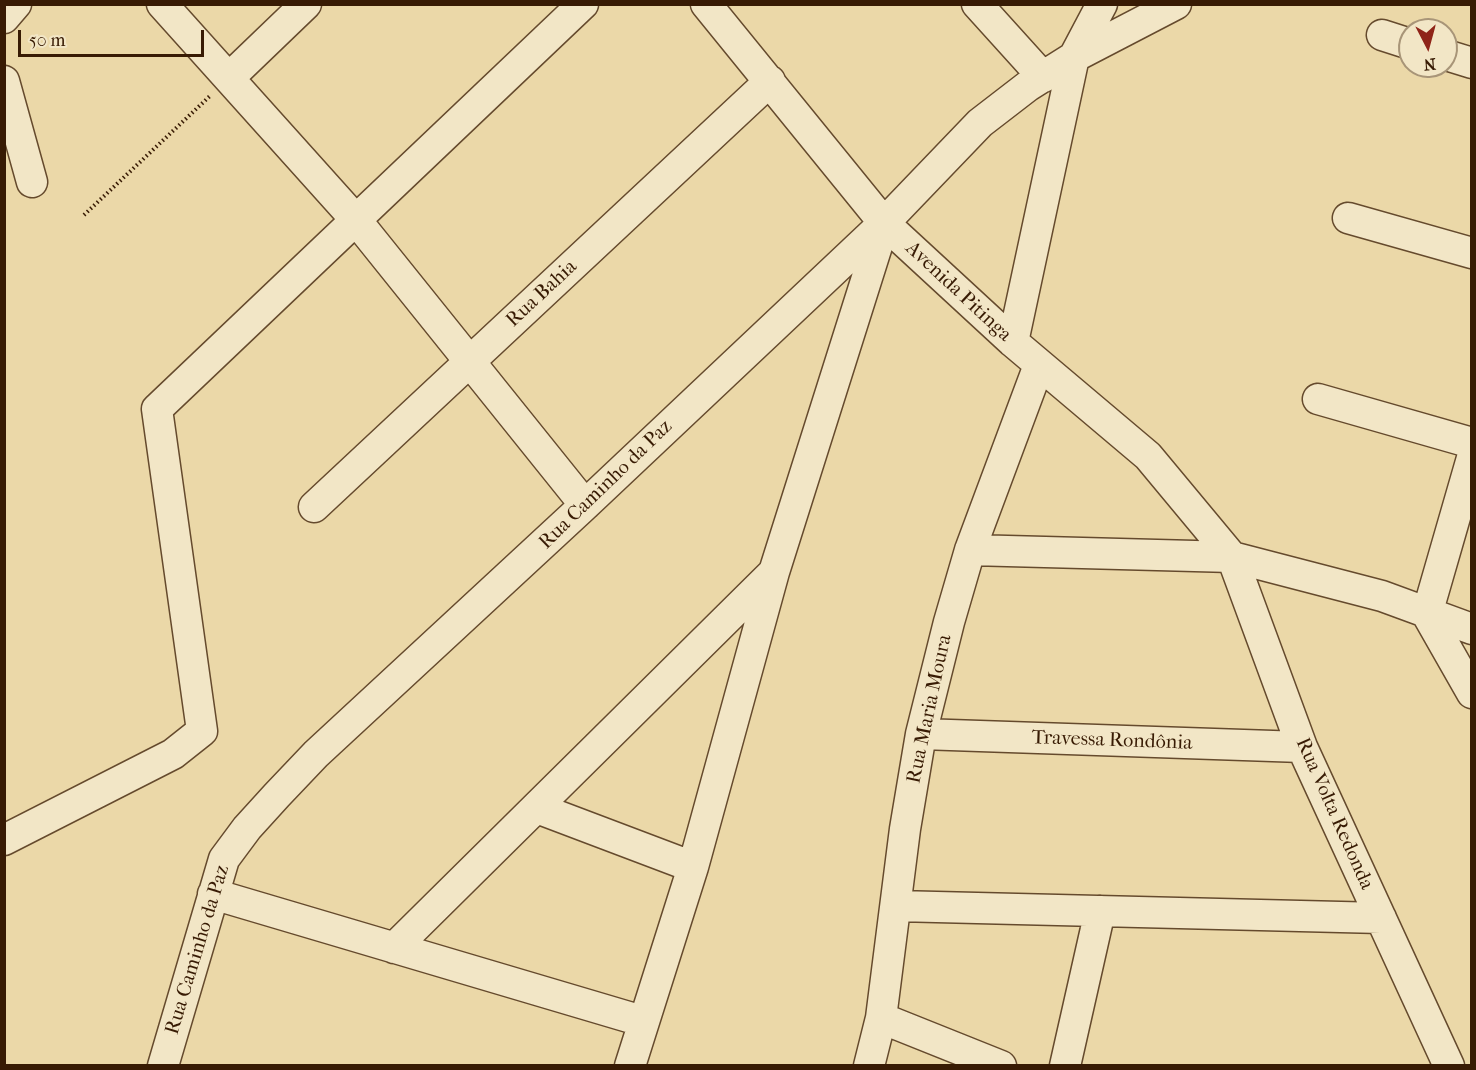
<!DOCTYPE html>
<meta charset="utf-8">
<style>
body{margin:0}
#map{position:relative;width:1476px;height:1070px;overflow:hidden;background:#ebd8a8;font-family:"IM FELL French Canon",serif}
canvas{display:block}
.frame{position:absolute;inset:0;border:6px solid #381b04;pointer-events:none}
.north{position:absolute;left:1398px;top:18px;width:60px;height:60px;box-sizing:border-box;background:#f2e6c6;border:2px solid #a89578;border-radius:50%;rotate:174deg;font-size:16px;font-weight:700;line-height:24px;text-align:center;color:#381b04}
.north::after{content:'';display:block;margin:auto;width:21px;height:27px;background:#8f2418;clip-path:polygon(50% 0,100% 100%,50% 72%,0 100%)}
.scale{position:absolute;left:18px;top:30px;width:186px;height:27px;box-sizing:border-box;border:3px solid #381b04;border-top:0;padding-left:8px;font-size:18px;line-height:21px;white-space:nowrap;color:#381b04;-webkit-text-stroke:4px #f2e6c6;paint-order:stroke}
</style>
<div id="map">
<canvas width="1476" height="1070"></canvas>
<div class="frame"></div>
<div class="north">N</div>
<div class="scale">50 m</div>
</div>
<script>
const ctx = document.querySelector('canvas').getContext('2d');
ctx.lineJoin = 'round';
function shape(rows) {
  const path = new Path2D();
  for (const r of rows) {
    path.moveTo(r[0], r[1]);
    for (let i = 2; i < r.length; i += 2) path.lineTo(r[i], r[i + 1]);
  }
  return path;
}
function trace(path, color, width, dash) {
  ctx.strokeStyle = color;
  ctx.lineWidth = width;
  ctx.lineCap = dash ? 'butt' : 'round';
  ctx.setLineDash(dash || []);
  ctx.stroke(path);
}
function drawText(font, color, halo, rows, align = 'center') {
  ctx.font = font + ' "IM FELL French Canon",serif';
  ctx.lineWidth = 4.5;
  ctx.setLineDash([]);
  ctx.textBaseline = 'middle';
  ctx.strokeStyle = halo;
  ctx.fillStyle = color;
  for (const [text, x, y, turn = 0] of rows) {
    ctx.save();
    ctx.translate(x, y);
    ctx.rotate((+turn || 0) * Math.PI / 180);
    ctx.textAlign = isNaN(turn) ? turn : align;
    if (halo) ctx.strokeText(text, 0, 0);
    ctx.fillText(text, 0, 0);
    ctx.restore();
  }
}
const minor = shape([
 [162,4,356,220,585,505],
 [706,4,884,223,1013,342,1148,456,1232,557,1302,747,1449,1066],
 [977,4,1043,77],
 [4,18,16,4],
 [1382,35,1410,44],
 [1446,55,1472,63],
 [229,78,306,4],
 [4,81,32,182],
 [1348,218,1472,253],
 [1013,342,1074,57,1102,4],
 [1318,399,1472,443],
 [1472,458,1427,614,1472,693],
 [314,507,770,81],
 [970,550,1232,557,1382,596,1472,629],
 [921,734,1302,747],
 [537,808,693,867],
 [4,840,173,754,202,731,157,409,583,4],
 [213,894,642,1021],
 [896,906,1381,918],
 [394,948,772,574],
 [881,1018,1001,1066],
 [163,1066,224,859,247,828,277,795,316,754,585,505,884,223,980,123,1028,86,1074,57,1176,4],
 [630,1066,693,867,774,572,883,227],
 [869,1066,881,1018,905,829,921,734,949,622,970,550,1039,365],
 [1065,1066,1100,911]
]);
trace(minor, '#654a2d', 33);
trace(shape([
 [84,215,211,95]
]), '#381b04', 4, [1.5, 3]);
trace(minor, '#f2e6c6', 30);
drawText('20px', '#381b04', '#f2e6c6', [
 ["Avenida Pitinga",958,292,43],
 ["Rua Bahia",542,294,-43],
 ["Rua Caminho da Paz",606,485,-44],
 ["Rua Maria Moura",930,709,-78],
 ["Travessa Rondônia",1112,741,2],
 ["Rua Volta Redonda",1334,814,66],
 ["Rua Caminho da Paz",198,950,-73]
]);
</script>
